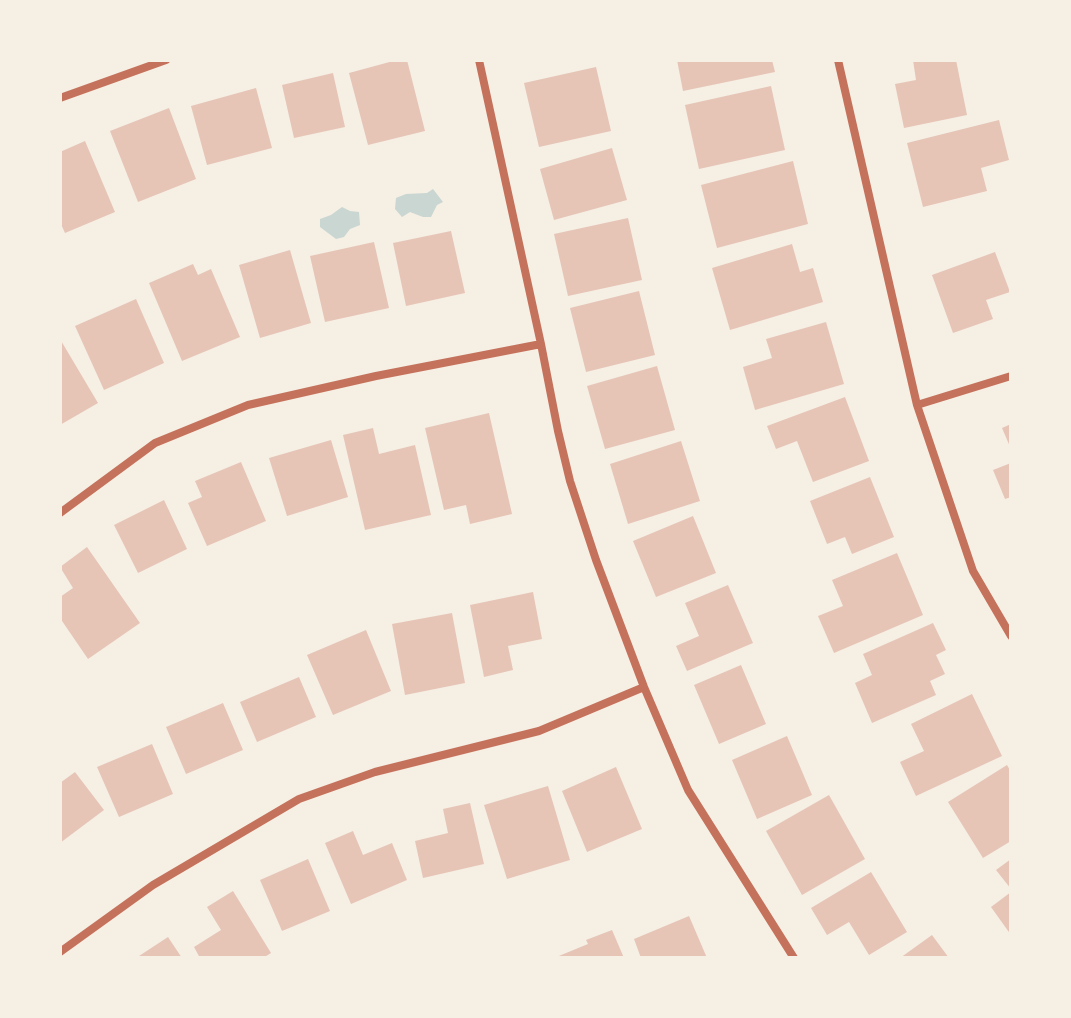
<!DOCTYPE html>
<style>
body{margin:0}
#map{position:relative;width:1071px;height:1018px;overflow:hidden;background:#f6efe4;font-family:Mulish,sans-serif}
canvas{display:block}
.frame{position:absolute;inset:0;border:62px solid #f6efe4;pointer-events:none}
</style>
<div id="map">
<canvas width="1071" height="1018"></canvas>
<div class="frame"></div>
</div>
<script>
const ctx = document.querySelector('canvas').getContext('2d');
ctx.lineJoin = 'round';
function paint(path, color) {
  ctx.fillStyle = color;
  ctx.fill(path, 'evenodd');
}
function shape(rows) {
  const path = new Path2D();
  for (const r of rows) {
    path.moveTo(r[0], r[1]);
    for (let i = 2; i < r.length; i += 2) path.lineTo(r[i], r[i + 1]);
  }
  return path;
}
function trace(path, color, width, dash) {
  ctx.strokeStyle = color;
  ctx.lineWidth = width;
  ctx.lineCap = dash ? 'butt' : 'round';
  ctx.setLineDash(dash || []);
  ctx.stroke(path);
}
paint(shape([
 [433,189,443,202,437,205,431,217,423,217,410,212,402,217,395,209,396,198,406,194,427,193],
 [342,207,350,211,359,212,360,225,350,229,344,237,336,239,320,227,320,219,331,215]
]), '#c9d6d2');
paint(shape([
 [397,60,407,60,425,131,368,145,349,73],
 [677,60,772,60,775,72,683,91],
 [913,60,956,60,967,115,904,128,895,84,916,80],
 [596,67,611,131,539,147,524,83],
 [333,73,345,127,294,138,282,85],
 [771,86,785,150,699,169,685,105],
 [256,88,272,148,207,165,191,106],
 [169,108,196,179,138,202,110,131],
 [999,120,1009,160,981,168,987,191,923,207,907,143],
 [85,141,115,212,65,233,60,222,60,152],
 [612,148,627,200,554,220,540,169],
 [793,161,808,224,717,248,701,185],
 [628,218,642,280,568,296,554,234],
 [451,231,465,293,406,306,393,243],
 [374,242,389,308,325,322,310,256],
 [792,244,800,272,813,268,823,302,730,330,712,268],
 [290,250,311,323,260,338,239,265],
 [995,252,1010,292,986,300,993,319,953,333,932,275],
 [193,264,198,275,211,269,240,337,182,361,149,283],
 [639,291,655,355,586,372,570,308],
 [136,299,164,363,104,390,75,326],
 [826,322,844,384,755,410,743,367,772,358,766,339],
 [60,339,98,403,60,425],
 [657,366,675,430,605,449,587,386],
 [845,397,869,461,813,482,797,441,776,449,767,426],
 [489,413,512,514,470,524,466,505,444,510,425,428],
 [1011,424,1011,449,1002,428],
 [373,428,379,454,415,445,431,515,365,530,343,435],
 [331,440,348,497,287,516,269,458],
 [681,441,700,501,628,524,610,464],
 [241,462,266,521,207,546,188,503,202,497,195,481],
 [1011,463,1011,497,1005,499,993,470],
 [870,477,894,537,852,554,845,537,827,544,810,501],
 [164,500,187,549,138,573,114,525],
 [693,516,716,573,656,597,633,541],
 [87,547,140,623,88,659,60,618,60,597,73,588,60,567],
 [897,553,923,615,834,653,818,616,843,606,832,580],
 [728,585,753,643,687,671,676,646,699,636,685,603],
 [533,592,542,639,508,646,513,670,484,677,470,605],
 [452,613,465,683,405,695,392,624],
 [933,623,946,650,936,655,945,674,930,681,936,695,872,723,855,683,872,675,863,654],
 [366,630,391,691,333,715,307,655],
 [741,665,766,724,719,744,694,685],
 [299,677,316,717,257,742,240,702],
 [972,694,1002,756,916,796,900,762,924,751,911,724],
 [223,703,243,750,186,774,166,727],
 [787,736,812,795,757,819,732,760],
 [152,744,173,794,119,817,97,767],
 [1007,765,1011,772,1011,841,983,858,948,802],
 [616,767,642,829,587,852,562,791],
 [75,772,104,810,60,843,60,783],
 [548,786,570,860,507,879,484,805],
 [829,795,865,859,802,895,766,831],
 [470,803,484,864,423,878,415,841,448,833,443,809],
 [353,831,363,855,392,843,407,880,351,904,325,843],
 [308,859,330,911,282,931,260,880],
 [1011,859,1011,889,996,870],
 [871,872,907,932,869,955,849,922,827,935,811,908],
 [233,891,271,953,263,958,200,958,194,947,221,930,207,907],
 [1011,892,1011,935,991,907],
 [689,916,707,958,641,958,634,939],
 [612,930,624,958,554,958,588,944,586,940],
 [932,935,949,958,900,958],
 [168,937,182,958,136,958]
]), '#e6c5b7');
trace(shape([
 [479,60,541,344,558,431,570,481,596,560,644,687,688,790,794,958],
 [838,60,917,405,973,571,1011,636],
 [60,98,166,60],
 [917,405,1011,376],
 [60,513,155,443,248,405,376,376,541,344],
 [60,952,153,885,299,799,375,772,539,731,644,687]
]), '#c5725c', 8);
</script>
